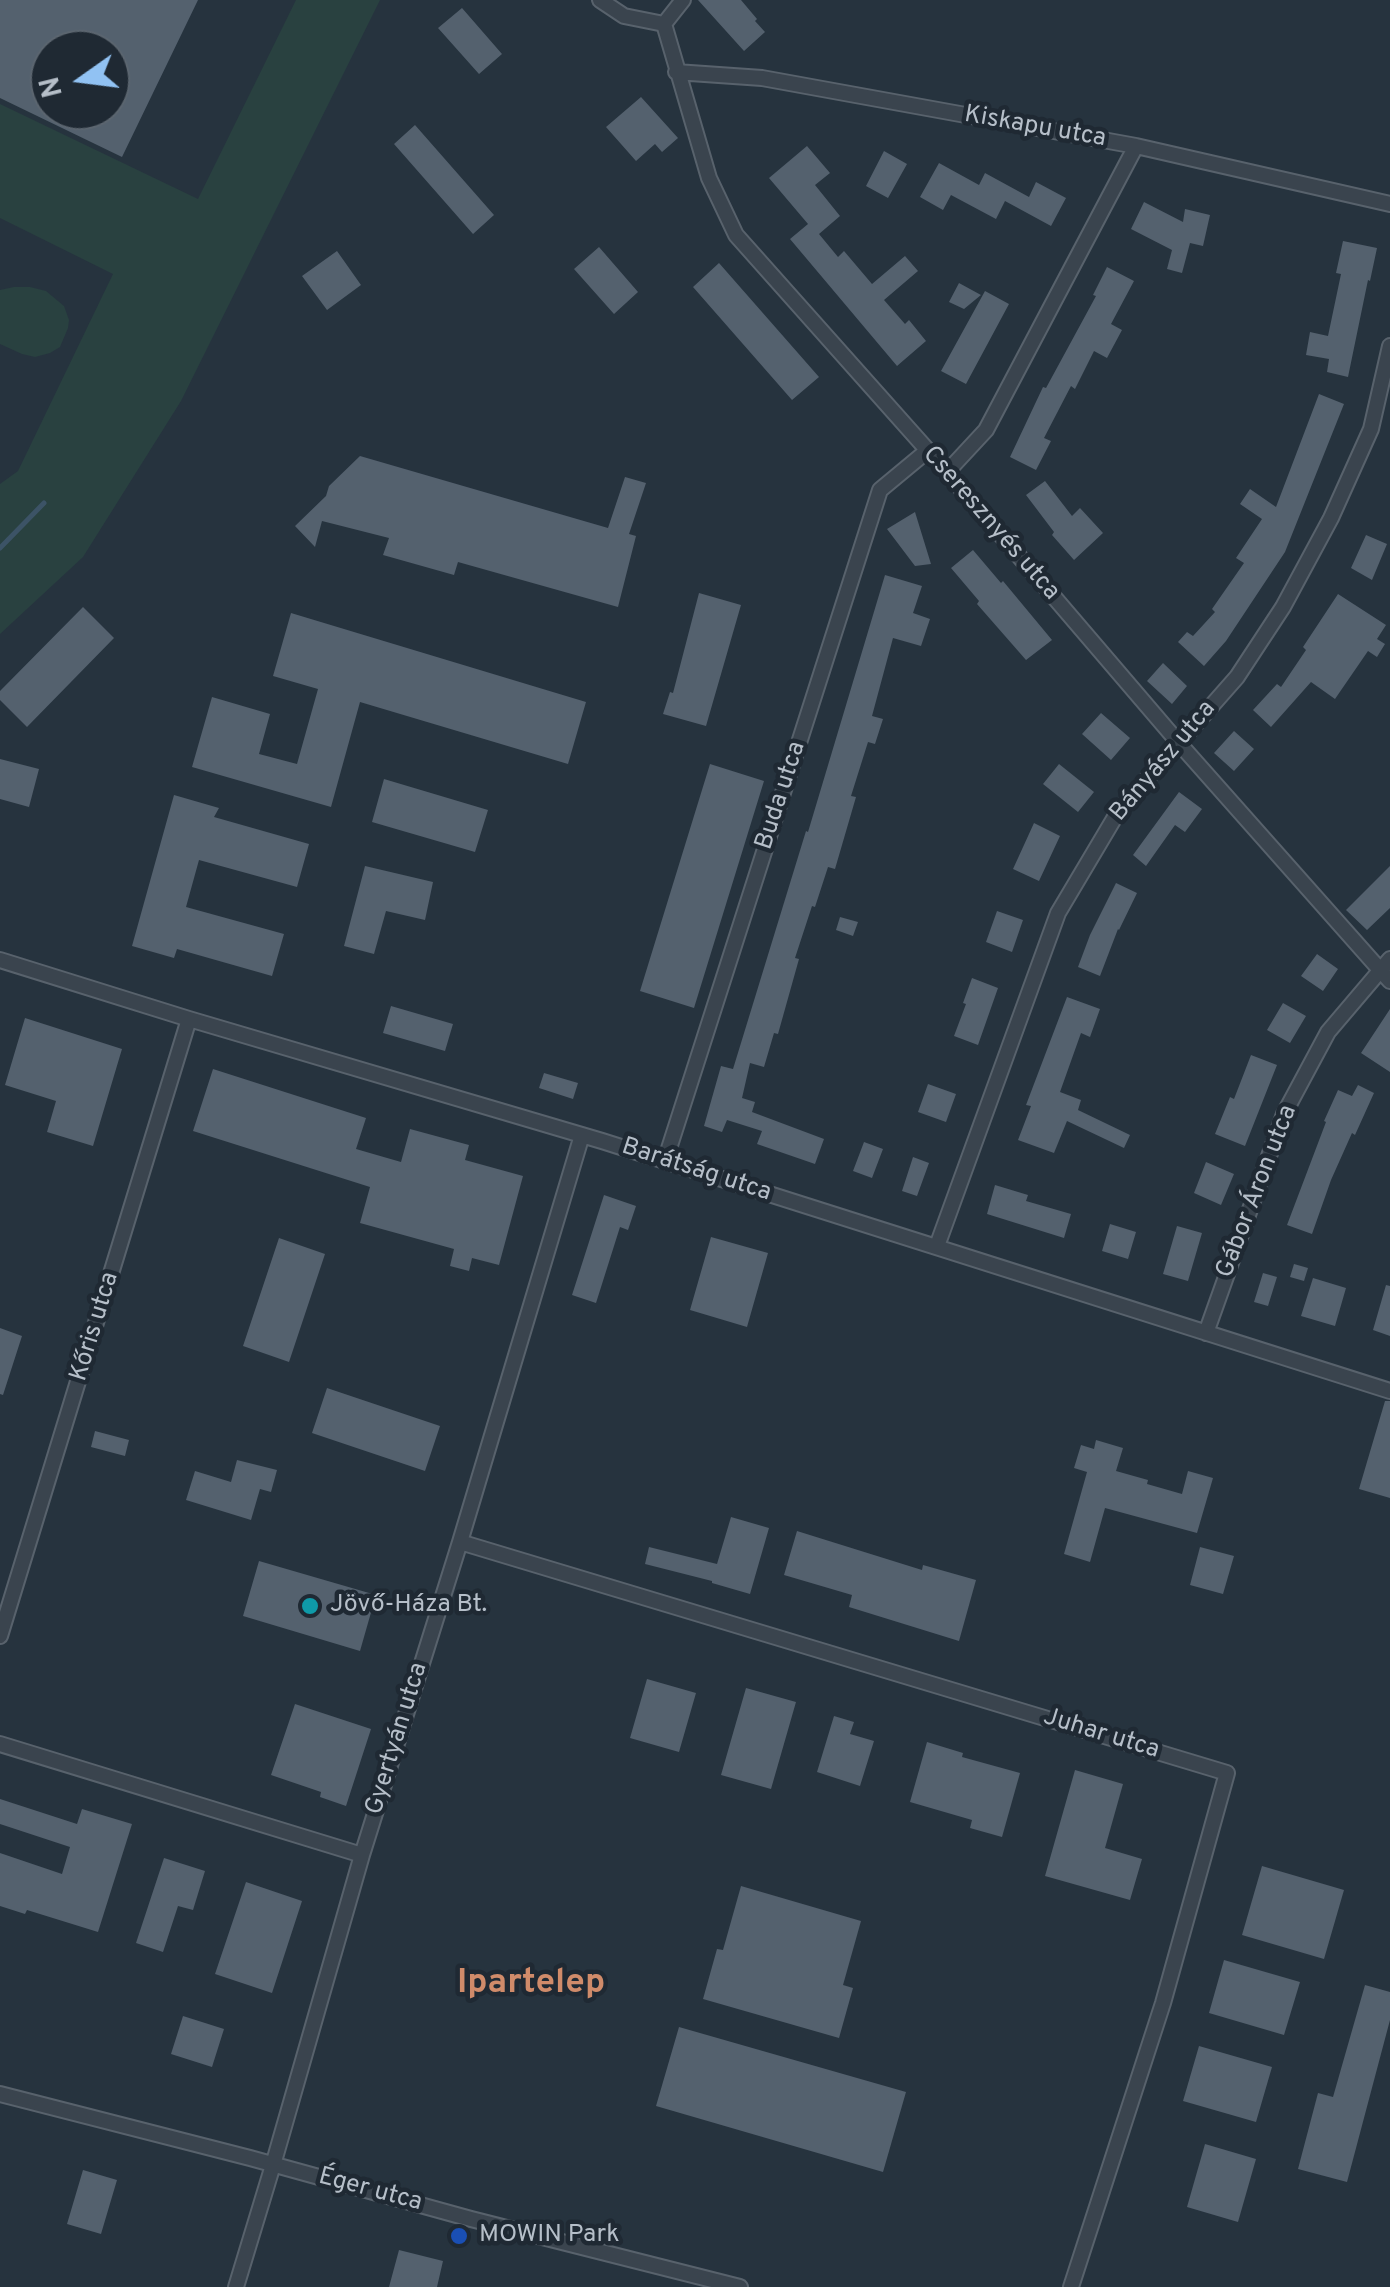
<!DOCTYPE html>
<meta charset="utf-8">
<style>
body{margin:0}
#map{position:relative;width:1390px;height:2287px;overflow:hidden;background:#26333e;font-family:Overpass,sans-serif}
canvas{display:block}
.north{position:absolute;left:30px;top:30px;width:100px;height:100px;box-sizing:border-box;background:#1f2933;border:2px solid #5b656f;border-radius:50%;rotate:256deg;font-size:28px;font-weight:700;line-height:40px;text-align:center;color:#b6bfc9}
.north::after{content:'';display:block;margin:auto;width:35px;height:45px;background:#91c2f3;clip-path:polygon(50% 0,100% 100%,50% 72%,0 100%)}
</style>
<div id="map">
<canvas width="1390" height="2287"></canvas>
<div class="north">N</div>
</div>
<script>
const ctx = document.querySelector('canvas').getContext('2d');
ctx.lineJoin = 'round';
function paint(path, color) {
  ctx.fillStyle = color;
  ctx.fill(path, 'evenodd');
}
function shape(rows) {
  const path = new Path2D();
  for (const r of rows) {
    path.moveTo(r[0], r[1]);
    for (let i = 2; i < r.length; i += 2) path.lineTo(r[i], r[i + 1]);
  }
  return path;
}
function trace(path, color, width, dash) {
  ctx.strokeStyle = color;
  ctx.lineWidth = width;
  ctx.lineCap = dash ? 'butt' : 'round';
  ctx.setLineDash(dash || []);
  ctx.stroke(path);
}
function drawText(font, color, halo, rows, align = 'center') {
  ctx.font = font + ' Overpass,sans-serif';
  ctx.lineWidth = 9;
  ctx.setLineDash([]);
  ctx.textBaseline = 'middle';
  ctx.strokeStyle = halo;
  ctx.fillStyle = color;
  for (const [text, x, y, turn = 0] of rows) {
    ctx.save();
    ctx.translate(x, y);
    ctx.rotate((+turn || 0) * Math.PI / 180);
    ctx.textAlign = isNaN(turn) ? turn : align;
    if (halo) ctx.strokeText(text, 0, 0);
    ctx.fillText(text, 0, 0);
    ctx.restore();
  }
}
paint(shape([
 [296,0,380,0,181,401,83,557,0,634,0,484,18,471,113,274,0,218,0,104,198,199],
 [14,287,30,287,46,291,64,306,69,320,68,328,60,347,50,353,35,357,22,354,0,344,0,290]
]), '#294140');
trace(shape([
 [0,548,44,503]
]), '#3c5366', 5);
paint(shape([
 [0,0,198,0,122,157,0,98],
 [50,50,110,50,110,110,50,110],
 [698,0,741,0,757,19,755,21,765,32,744,51],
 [462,8,502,54,479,74,438,28],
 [641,97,678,138,662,152,655,144,636,161,606,127],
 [415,125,494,215,473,234,394,144],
 [807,146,830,173,815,185,840,216,819,234,838,257,844,251,872,284,905,256,918,271,884,300,905,324,909,320,926,341,897,366,790,239,808,224,769,178],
 [884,151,907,164,888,198,866,186],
 [939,163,979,185,985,173,1029,197,1036,182,1066,198,1051,226,1005,201,996,219,951,195,943,210,920,197],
 [1144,202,1183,222,1185,209,1210,215,1203,246,1190,243,1182,273,1167,269,1172,250,1131,229],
 [1343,241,1377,248,1370,281,1368,280,1348,377,1327,372,1329,359,1306,355,1310,332,1328,336,1341,274,1336,273],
 [599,247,638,292,614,314,574,269],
 [337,251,361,285,327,310,302,276],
 [719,263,819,377,792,400,693,287],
 [1107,267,1134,281,1111,324,1122,330,1107,358,1094,351,1075,389,1071,386,1044,438,1051,441,1036,470,1010,457,1043,387,1046,388,1096,296,1093,295],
 [959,283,981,295,964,309,949,302],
 [985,291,1009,304,966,384,941,371],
 [1319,394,1344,404,1285,552,1226,641,1204,666,1178,642,1187,632,1193,636,1215,612,1212,609,1244,563,1236,558,1262,519,1240,504,1250,489,1276,507],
 [360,456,608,528,625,477,646,483,629,534,636,536,618,607,458,562,454,575,383,555,389,538,322,521,315,547,295,526,326,496,329,486],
 [1045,481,1072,516,1080,508,1103,533,1074,560,1052,535,1054,532,1026,495],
 [915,512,931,564,915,566,887,529],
 [1366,535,1387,544,1372,580,1351,568],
 [973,550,1001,583,1003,581,1052,640,1026,660,977,604,979,601,951,568],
 [885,575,922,586,913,613,930,619,921,646,893,638,872,716,883,719,875,744,868,742,851,796,856,797,835,869,828,867,815,907,812,906,795,958,799,959,778,1034,774,1033,764,1067,750,1063,742,1098,755,1102,752,1112,824,1139,815,1164,757,1144,762,1131,727,1120,722,1132,704,1126,721,1066,733,1069,806,831,808,832],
 [699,593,741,605,706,726,663,714,670,692,673,693],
 [1338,594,1386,625,1377,639,1385,644,1377,657,1368,651,1335,699,1311,682,1271,727,1253,710,1277,684,1281,687,1306,650,1303,647],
 [83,607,114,638,27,727,0,700,0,691],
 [291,613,586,702,568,764,360,702,331,807,192,767,212,697,270,714,259,754,297,764,318,689,273,676],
 [1163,663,1187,686,1172,704,1147,681],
 [1101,713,1130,738,1111,760,1082,734],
 [1234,731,1254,749,1234,771,1214,753],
 [0,759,39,769,29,807,0,799],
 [710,764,764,781,694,1008,640,991],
 [1059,764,1094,792,1078,812,1043,784],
 [384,779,488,810,475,852,372,822],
 [1179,792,1202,809,1185,832,1175,825,1146,866,1133,855],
 [174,795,219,808,214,817,309,844,297,887,199,860,186,907,284,934,272,976,177,949,174,958,132,946],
 [1034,823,1060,836,1039,881,1013,869],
 [365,866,433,882,425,920,386,911,374,954,344,946],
 [1390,866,1390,908,1367,930,1346,910],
 [1116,883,1137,893,1119,930,1118,929,1100,976,1078,967,1090,935],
 [997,911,1023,920,1012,952,986,942],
 [840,917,858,922,853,936,836,930],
 [1317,954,1338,969,1323,991,1301,976],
 [972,978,998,988,978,1045,954,1036,966,1004,963,1003],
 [1067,997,1100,1009,1090,1037,1081,1033,1060,1092,1081,1100,1078,1110,1130,1135,1124,1148,1067,1121,1054,1153,1018,1140,1031,1106,1026,1105],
 [1283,1003,1306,1016,1290,1043,1267,1030],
 [391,1006,453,1024,445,1051,383,1033],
 [1390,1009,1390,1072,1361,1053],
 [25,1018,122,1049,93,1146,47,1132,56,1101,5,1085],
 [1251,1055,1277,1065,1245,1146,1215,1134,1230,1097,1234,1099],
 [213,1069,366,1118,356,1149,401,1162,410,1129,469,1145,465,1160,523,1176,499,1265,472,1258,469,1271,450,1266,454,1249,360,1223,370,1187,193,1131],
 [544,1073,578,1083,573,1099,539,1088],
 [928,1084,956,1094,946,1122,918,1112],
 [1358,1085,1374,1093,1355,1135,1352,1133,1331,1180,1312,1234,1287,1225,1326,1122,1324,1121,1338,1090,1352,1096],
 [864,1142,883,1149,872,1178,853,1171],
 [913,1157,929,1163,917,1196,902,1191],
 [1206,1162,1234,1174,1221,1205,1194,1193],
 [995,1185,1028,1195,1026,1201,1071,1214,1064,1238,987,1214],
 [604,1195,636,1206,628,1230,620,1227,596,1303,572,1295],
 [1110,1224,1136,1232,1128,1259,1102,1251],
 [1177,1226,1202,1233,1188,1281,1163,1274],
 [711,1237,768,1253,747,1327,690,1310],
 [279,1238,325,1254,289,1362,243,1346],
 [1294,1264,1308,1268,1304,1281,1290,1277],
 [1263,1273,1277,1277,1268,1306,1254,1302],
 [1313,1278,1346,1288,1335,1326,1301,1316],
 [1386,1285,1390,1286,1390,1336,1373,1330],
 [0,1328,22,1336,3,1395,0,1394],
 [327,1388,440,1426,425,1471,312,1433],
 [1385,1401,1390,1401,1390,1498,1359,1489],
 [95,1431,129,1440,125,1456,91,1447],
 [1096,1440,1123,1448,1116,1471,1148,1480,1147,1484,1182,1494,1188,1471,1213,1478,1197,1533,1105,1508,1090,1562,1064,1554,1087,1472,1074,1468,1081,1445,1094,1449],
 [237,1460,277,1470,271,1492,260,1489,251,1520,186,1500,195,1471,231,1482],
 [731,1517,769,1528,750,1594,712,1583,712,1581,645,1564,649,1547,717,1564],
 [797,1531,922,1570,923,1565,976,1580,959,1641,849,1607,852,1595,784,1575],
 [1200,1547,1234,1556,1223,1594,1190,1585],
 [259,1561,376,1595,360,1651,243,1616],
 [647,1679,696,1693,679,1752,630,1738],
 [746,1688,796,1702,771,1789,721,1775],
 [295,1704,371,1729,346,1806,320,1797,321,1792,271,1775],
 [834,1716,854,1722,850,1734,874,1741,860,1786,817,1772],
 [927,1742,963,1753,962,1757,1020,1773,1002,1837,970,1828,972,1820,910,1802],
 [1075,1770,1123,1784,1105,1848,1142,1859,1130,1900,1045,1876],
 [0,1799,77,1824,82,1809,132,1824,98,1932,27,1910,25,1914,0,1906,0,1853,62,1874,70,1847,0,1824],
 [164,1858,205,1871,193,1910,178,1906,163,1952,136,1943],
 [1262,1866,1344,1890,1324,1959,1242,1935],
 [246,1882,302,1901,272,1993,215,1974],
 [741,1886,861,1921,843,1985,853,1988,839,2038,703,1999,717,1949,723,1950],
 [1224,1960,1300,1982,1284,2035,1209,2013],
 [1365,1985,1390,1992,1390,2020,1347,2182,1298,2169,1318,2093,1333,2097],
 [183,2016,224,2029,212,2067,171,2054],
 [679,2027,906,2092,883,2172,656,2106],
 [1199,2046,1272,2067,1256,2122,1183,2101],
 [1205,2144,1256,2159,1238,2222,1187,2207],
 [83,2170,117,2180,101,2234,67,2224],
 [399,2250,443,2261,437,2287,389,2287]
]), '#54616e');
const minor = shape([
 [600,0,624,16,664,24],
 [664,24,709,178,736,235,947,472,1178,742,1390,981],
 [664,24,683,0],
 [676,72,762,78,1136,146,1390,204],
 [947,472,986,430,1136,146],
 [0,960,189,1019,602,1141,1390,1391],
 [665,1161,880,490,927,451],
 [937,1246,1058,913,1118,812,1237,677,1283,607,1331,518,1371,429,1390,346],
 [1206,1333,1284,1114,1328,1032,1390,959],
 [460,1542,1227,1773,1163,2003,1071,2287],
 [0,1636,189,1019],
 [0,1744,362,1855],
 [0,2094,250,2158,471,2219,740,2287],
 [236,2287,273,2165,362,1855,460,1542,582,1135]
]);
trace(minor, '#58626c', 18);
trace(minor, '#3a444e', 14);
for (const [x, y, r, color] of [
 [310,1606,10,"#0f9aa8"],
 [459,2236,10,"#1a4fb4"]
]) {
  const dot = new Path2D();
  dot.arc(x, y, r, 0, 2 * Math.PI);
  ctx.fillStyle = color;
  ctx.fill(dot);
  trace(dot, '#1f2933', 4);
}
drawText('25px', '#b6bfc9', '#1f2933', [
 ["Kiskapu utca",1035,128,10],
 ["Cseresznyés utca",990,524,49],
 ["Bányász utca",1164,762,-50],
 ["Buda utca",782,796,-72],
 ["Barátság utca",696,1171,18],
 ["Gábor Áron utca",1258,1192,-69],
 ["Kőris utca",96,1327,-73],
 ["Juhar utca",1101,1735,17],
 ["Gyertyán utca",398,1739,-73],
 ["Éger utca",370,2191,15]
]);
drawText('25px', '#b6bfc9', '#1f2933', [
 ["Jövő-Háza Bt.",330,1606],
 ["MOWIN Park",479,2236]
], 'left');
drawText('bold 35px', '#d08b6a', '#1f2933', [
 ["Ipartelep",531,1985]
]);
</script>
